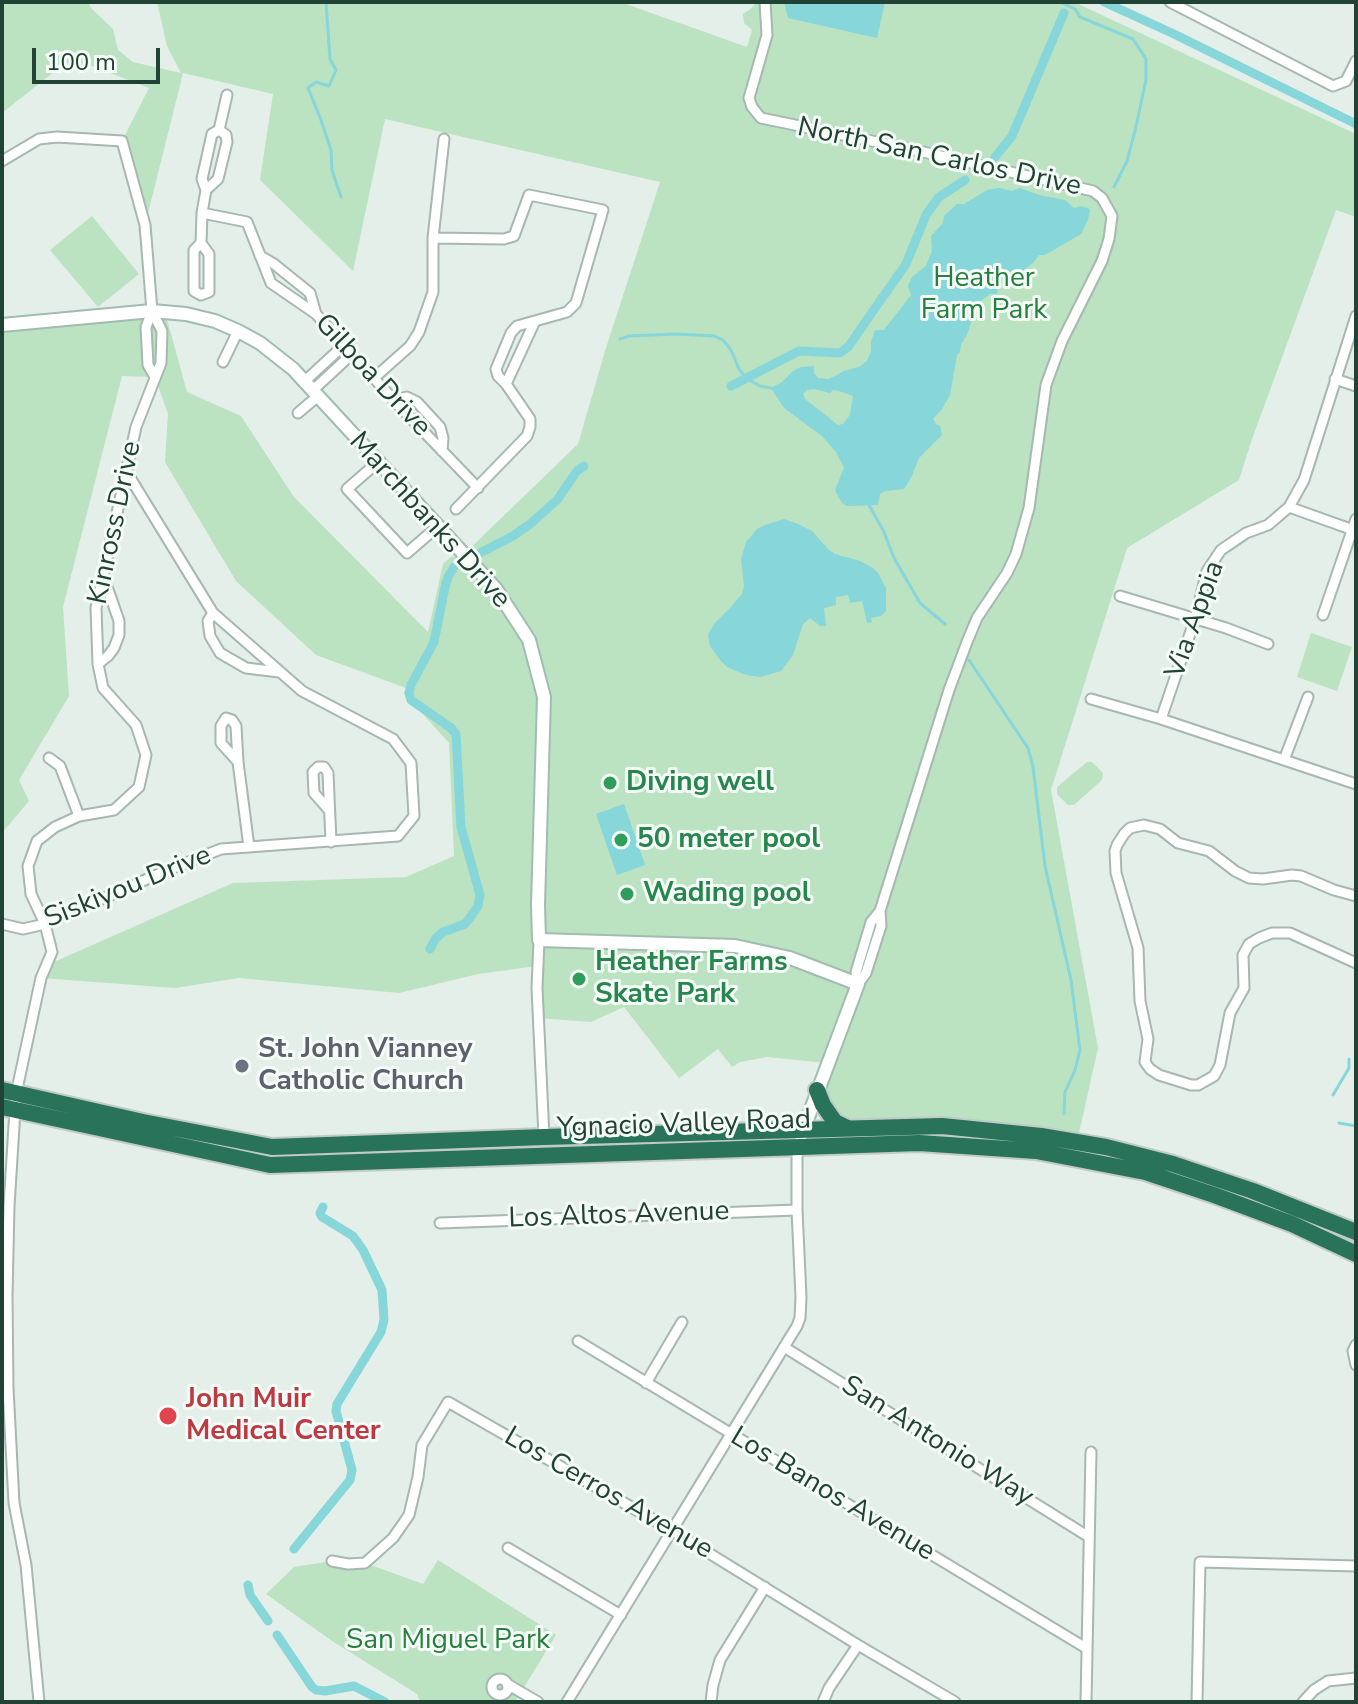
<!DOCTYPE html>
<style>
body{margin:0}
#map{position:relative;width:1358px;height:1704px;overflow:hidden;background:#e4efe9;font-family:"Nunito Sans",sans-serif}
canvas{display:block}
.frame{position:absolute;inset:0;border:4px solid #214336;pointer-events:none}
.scale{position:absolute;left:32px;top:48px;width:128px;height:36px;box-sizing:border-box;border:4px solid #214336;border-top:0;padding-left:10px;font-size:24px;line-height:28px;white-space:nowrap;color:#214336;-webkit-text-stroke:6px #f5fbf7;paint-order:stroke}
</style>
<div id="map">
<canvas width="1358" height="1704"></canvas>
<div class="frame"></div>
<div class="scale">100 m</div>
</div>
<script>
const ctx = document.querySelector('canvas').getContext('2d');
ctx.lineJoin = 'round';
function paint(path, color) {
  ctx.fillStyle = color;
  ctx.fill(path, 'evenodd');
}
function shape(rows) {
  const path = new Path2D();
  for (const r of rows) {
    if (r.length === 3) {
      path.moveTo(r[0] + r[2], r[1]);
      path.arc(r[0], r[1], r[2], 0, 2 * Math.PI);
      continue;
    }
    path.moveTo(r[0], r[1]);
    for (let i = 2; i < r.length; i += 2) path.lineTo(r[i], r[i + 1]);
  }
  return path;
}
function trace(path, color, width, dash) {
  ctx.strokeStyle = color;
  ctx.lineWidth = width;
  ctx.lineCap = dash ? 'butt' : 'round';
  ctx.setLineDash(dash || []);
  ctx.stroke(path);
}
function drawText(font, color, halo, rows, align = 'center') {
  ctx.font = font + ' "Nunito Sans",sans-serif';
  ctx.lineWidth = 6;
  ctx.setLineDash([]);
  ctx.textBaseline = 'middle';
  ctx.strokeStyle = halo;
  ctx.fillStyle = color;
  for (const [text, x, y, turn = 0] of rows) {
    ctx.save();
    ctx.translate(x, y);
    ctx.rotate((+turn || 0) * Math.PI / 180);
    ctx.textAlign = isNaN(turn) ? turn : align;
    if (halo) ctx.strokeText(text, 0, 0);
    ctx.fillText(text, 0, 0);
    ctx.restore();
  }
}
paint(shape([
 [2,2,88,2,91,8,113,29,118,50,133,62,181,73,167,46,157,2,624,2,626,4,747,47,752,30,744,23,743,14,753,7,755,2,765,2,769,8,771,2,1074,2,1356,134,1356,217,1336,210,1251,442,1239,480,1127,548,1051,790,1098,1048,1077,1142,1041,1136,847,1128,823,1105,827,1063,767,1057,740,1062,732,1067,718,1049,679,1078,624,1007,591,1022,538,1018,537,966,478,974,399,993,239,978,175,988,41,978,47,965,233,883,406,877,454,856,449,743,404,693,406,688,316,655,236,581,165,462,168,414,155,377,122,376,63,607,69,696,19,780,29,801,2,833,2,325,165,312,187,392,241,416,294,497,428,632,443,564,451,557,463,555,578,444,605,351,660,182,385,119,353,271,260,180,273,94,183,73,145,225,122,141,149,88,92,66,54,72,2,113],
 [92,216,139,274,98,307,50,250],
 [1311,633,1352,647,1337,691,1297,677],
 [1087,762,1092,762,1103,773,1102,780,1074,805,1068,805,1057,794,1057,787],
 [438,1560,556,1635,515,1702,420,1702,417,1694,332,1641,266,1594,294,1567,332,1561,365,1563,423,1584]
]), '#bbe2c1');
paint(shape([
 [784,2,885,2,877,38,788,18],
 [999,188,1012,191,1020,188,1039,195,1065,200,1074,208,1081,206,1088,208,1090,210,1088,220,1081,234,1045,255,1039,255,1034,262,1019,274,1006,277,998,287,997,294,990,294,982,300,976,307,967,335,961,344,960,352,957,355,950,395,942,409,933,419,936,424,940,426,942,435,919,458,911,478,904,489,885,491,880,494,878,505,847,506,842,503,835,490,844,468,836,452,822,436,784,408,771,388,782,382,793,371,801,367,814,366,814,373,818,378,829,379,844,371,859,367,867,361,871,351,871,342,875,330,884,330,911,295,908,286,912,277,926,266,932,251,931,236,943,223,944,216,957,204,964,204,987,190],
 [814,389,830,393,833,390,839,391,853,396,850,415,843,424,838,425,805,399,803,394,807,390],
 [784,519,798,524,812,531,828,549,835,554,860,561,873,568,878,573,886,588,886,611,881,616,871,618,872,622,867,623,862,601,850,603,848,595,836,597,836,605,824,608,826,626,820,626,810,618,803,624,793,655,781,671,760,677,746,675,727,667,720,660,710,646,708,635,714,624,731,607,742,594,744,586,741,559,746,542,757,529,765,525],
 [624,804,645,865,617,875,596,814]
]), '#86d6da');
trace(shape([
 [326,2,330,59,336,70,329,86,316,82,308,88,321,120,331,150,332,170,341,197],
 [1060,2,1075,9,1080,17,1133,39,1146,59,1146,80,1135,131,1127,161,1114,187],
 [620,339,629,336,675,334,714,336,723,340,731,350,739,369,746,378,760,386,771,388],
 [869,505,884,532,894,558,920,603,945,624],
 [969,660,1028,748,1033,767,1045,866,1071,980,1080,1050,1075,1070,1065,1092,1064,1114],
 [1333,1095,1349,1068,1349,1059],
 [1339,1123,1356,1126]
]), '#86d6da', 3);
trace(shape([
 [1104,2,1174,34,1356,124],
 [995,157,1012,136,1064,13],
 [731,386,799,351,840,353,848,347,906,264,926,215,939,197,965,180],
 [480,553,513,536,529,525,557,500,577,471,584,466],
 [430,949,436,938,443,932,465,924,469,919,478,906,480,895,461,827,456,734,451,728,411,700,409,693,411,685,434,642,445,587,448,577,454,567],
 [294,1549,350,1480,352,1470,336,1411,337,1404,381,1332,384,1320,382,1290,363,1250,353,1236,322,1217,320,1213,323,1207],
 [248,1585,250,1595,268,1621],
 [277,1635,312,1687,316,1690,325,1691,354,1686,385,1702]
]), '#86d6da', 9);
const street = shape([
 [765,2,767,35,749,98,752,107,761,118,906,148,1093,191,1102,198,1112,216,1109,239,1102,261,1062,341,1046,385,1029,508,1016,554,1007,573,977,618,967,642,949,690,880,911],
 [1170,2,1333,86,1346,81,1356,61],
 [219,130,227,95],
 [2,161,39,139,57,137,122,141,145,225,152,311],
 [202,213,247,222,271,283,316,314,400,407,478,488],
 [433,238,504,239,514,236,529,195,603,210,576,303,567,312,517,326,511,333,496,369,498,376,506,384,530,419,530,427,527,436,456,509],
 [201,243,209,254,209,292,201,295,194,291,194,250,201,243,202,213,206,190,202,179,212,134,219,130,226,135,227,142,218,179,206,190],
 [260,256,274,264,310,293,316,314],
 [223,362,238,331],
 [374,378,410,346,414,340,419,332,433,292,433,238,444,139],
 [1335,379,1356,386],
 [305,381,344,345],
 [506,384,535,321],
 [313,390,352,354],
 [393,400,407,397,417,402,440,427,443,438,442,451],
 [298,413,318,396],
 [378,462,347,489,407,553,437,527],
 [1289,507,1356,531],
 [1120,596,1226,628,1268,644],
 [213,613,208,621,210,636,220,653,246,668,279,672],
 [1323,615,1356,519],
 [98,664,108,656,114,648,119,635,119,621,104,578],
 [1091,699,1161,719,1356,784],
 [1161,719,1195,619,1207,571,1221,550,1246,533,1268,525,1289,507,1304,480,1356,316],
 [49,758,60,766,79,816],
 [1284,760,1308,697],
 [238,762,221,743,221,726,226,718,232,720,236,726,238,762,249,847],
 [328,809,314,793,313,772,318,767,324,767,328,773,331,842],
 [1356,896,1334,890,1301,876,1292,875,1263,879,1249,878,1235,871,1209,851,1178,843,1160,829,1144,825,1130,828,1124,834,1117,845,1115,851,1116,873,1138,948,1140,1001,1148,1039,1145,1062,1150,1069,1159,1075,1191,1085,1198,1085,1214,1076,1220,1065,1230,1013,1244,988,1243,955,1249,944,1259,938,1272,933,1290,933,1356,963],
 [880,911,881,926,866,973,858,984,856,972,871,922,880,911],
 [2,924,23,929,45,924,163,872,221,849,398,836,414,816,411,763,393,739,302,691,213,613,126,471],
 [539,940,537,988,544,1137],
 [440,1223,797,1210],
 [578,1341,1086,1648],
 [1356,1345,1353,1351,1356,1365],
 [784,1347,1089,1537],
 [646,1383,682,1322],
 [508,1548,621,1615],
 [332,1561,348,1564,365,1563,393,1538,409,1515,418,1477,422,1445,448,1402,673,1531,858,1645,955,1702],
 [500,1687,8],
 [507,1684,538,1702],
 [39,1702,26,1565,14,1503,8,1388,7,1296,9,1206,16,1094,41,978,52,952,45,924,31,894,28,866,37,841,55,827,79,816,114,810,139,787,146,755,136,725,103,688,98,664,96,608,136,427,161,363,162,331,152,311,146,327,148,365,155,377],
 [567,1702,797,1326,800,1318,801,1297,797,1210,797,1156,799,1146],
 [711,1702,713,1685,720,1660,765,1587],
 [823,1702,829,1688,858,1645],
 [1086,1702,1091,1452],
 [1197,1702,1200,1562,1356,1566],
 [1303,1702,1314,1690,1328,1681,1356,1678]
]);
const secondary = shape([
 [2,325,152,311,186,314,215,321,238,331,260,343,293,369,496,589,529,640,544,697,538,905,539,940,735,946,790,958,858,984,801,1136]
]);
const highway = shape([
 [2,1090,143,1122,272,1147,544,1137,942,1126,1041,1136,1106,1147,1173,1164,1253,1191,1356,1232],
 [817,1090,823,1105,835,1122,847,1128],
 [2,1107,270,1165,919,1143,1036,1151,1145,1172,1214,1195,1292,1224,1356,1254]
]);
trace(street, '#a6b8b0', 13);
trace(secondary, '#a1bcb0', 16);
trace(highway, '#c1cac7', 20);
trace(street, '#fff', 9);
trace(secondary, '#fff', 12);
trace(highway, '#29735b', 16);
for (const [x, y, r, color] of [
 [610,783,8,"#2e9e5b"],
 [621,840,8,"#2e9e5b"],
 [627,894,8,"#2e9e5b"],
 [579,979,8,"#2e9e5b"],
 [242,1066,8,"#6b7280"],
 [168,1416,10,"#e0444e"]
]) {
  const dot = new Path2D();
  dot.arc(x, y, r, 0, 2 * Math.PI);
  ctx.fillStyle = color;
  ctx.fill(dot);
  trace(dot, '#f5fbf7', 3);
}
drawText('28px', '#214336', '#f5fbf7', [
 ["North San Carlos Drive",939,158,12],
 ["Gilboa Drive",372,376,47],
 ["Marchbanks Drive",429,521,48],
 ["Kinross Drive",116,523,-78],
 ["Via Appia",1196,620,-70],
 ["Siskiyou Drive",128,888,-22],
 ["Ygnacio Valley Road",684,1125,-2],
 ["Los Altos Avenue",619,1216,-2],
 ["San Antonio Way",937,1442,32],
 ["Los Cerros Avenue",608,1494,30],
 ["Los Banos Avenue",832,1495,31]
]);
drawText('28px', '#267f3e', '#f5fbf7', [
 ["Heather",984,279],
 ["Farm Park",984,311],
 ["San Miguel Park",448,1641]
]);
drawText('bold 28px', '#27864d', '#f5fbf7', [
 ["Diving well",626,783],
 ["50 meter pool",637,840],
 ["Wading pool",643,894],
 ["Heather Farms",595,963],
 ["Skate Park",595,995]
], 'left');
drawText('bold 28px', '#5b616d', '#f5fbf7', [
 ["St. John Vianney",258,1050],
 ["Catholic Church",258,1082]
], 'left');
drawText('bold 28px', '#be3a42', '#f5fbf7', [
 ["John Muir",186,1400],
 ["Medical Center",186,1432]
], 'left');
</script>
